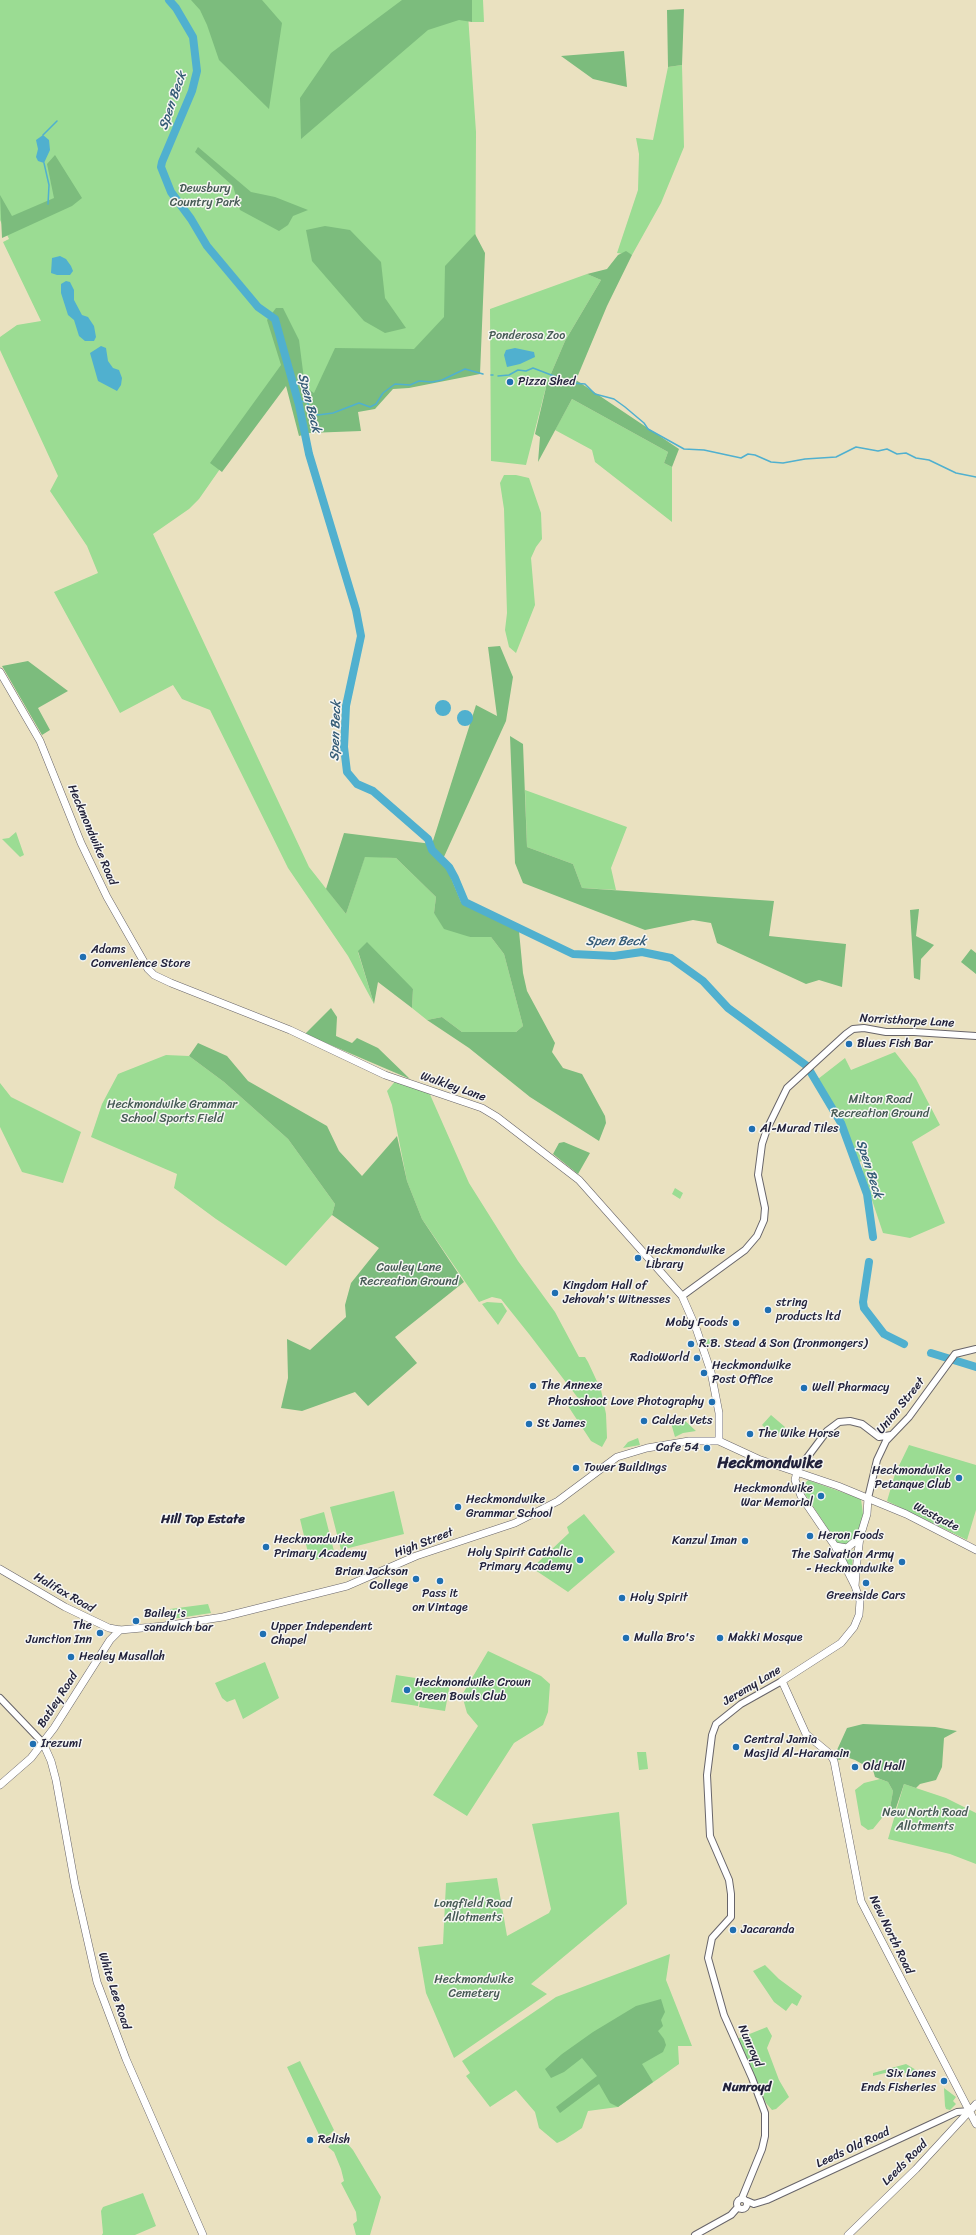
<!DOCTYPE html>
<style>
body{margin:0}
canvas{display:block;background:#eae1c0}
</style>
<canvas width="976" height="2235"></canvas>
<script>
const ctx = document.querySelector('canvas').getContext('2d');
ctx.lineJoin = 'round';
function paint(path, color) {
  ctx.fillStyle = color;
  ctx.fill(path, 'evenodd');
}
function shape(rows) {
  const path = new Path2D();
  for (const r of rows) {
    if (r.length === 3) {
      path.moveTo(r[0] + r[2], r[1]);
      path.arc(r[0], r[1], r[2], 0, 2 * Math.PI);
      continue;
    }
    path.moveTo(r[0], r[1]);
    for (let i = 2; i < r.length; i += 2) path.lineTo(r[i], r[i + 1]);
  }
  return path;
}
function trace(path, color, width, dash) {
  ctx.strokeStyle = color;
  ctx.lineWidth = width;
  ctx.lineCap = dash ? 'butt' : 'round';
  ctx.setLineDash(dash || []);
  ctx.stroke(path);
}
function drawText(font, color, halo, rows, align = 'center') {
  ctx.font = font + ' Sriracha,sans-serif';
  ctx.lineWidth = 3;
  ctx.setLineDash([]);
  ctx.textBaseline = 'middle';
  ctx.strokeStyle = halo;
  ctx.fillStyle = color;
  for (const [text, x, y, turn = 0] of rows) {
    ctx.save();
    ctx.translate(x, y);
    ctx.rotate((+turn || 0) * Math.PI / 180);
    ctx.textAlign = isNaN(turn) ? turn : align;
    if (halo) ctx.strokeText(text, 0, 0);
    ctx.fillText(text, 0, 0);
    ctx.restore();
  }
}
paint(shape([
 [0,0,467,0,476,132,475,324,395,384,313,415,285,376,199,499,189,509,153,534,309,867,346,914,365,856,396,858,436,897,434,913,470,937,491,937,504,954,523,1026,516,1032,462,1032,442,1017,427,1020,412,1008,413,989,358,952,374,1004,348,956,288,868,210,710,182,699,173,685,120,713,54,592,98,573,87,546,50,491,58,476,0,350,0,337,17,325,41,321,3,242,9,239,0,220],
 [472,0,483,0,484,22,472,22],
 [682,65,684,147,661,203,632,255,617,253,638,190,639,154,636,138,653,140,668,67],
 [587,274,601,280,565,341,547,383,526,465,491,461,490,309],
 [572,399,668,452,664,463,672,467,672,522,595,462,592,450,555,430],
 [504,475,516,475,529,478,541,513,542,539,536,547,531,558,535,605,516,653,509,647,505,630,507,613,504,509,500,483],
 [525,790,627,827,611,868,616,890,582,888,573,864,527,847],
 [16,832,24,855,20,857,2,839,9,838],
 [895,1052,916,1079,940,1125,912,1142,945,1223,910,1238,883,1233,863,1173,862,1161,856,1163,818,1079,845,1058,851,1070],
 [166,1055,189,1056,224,1082,288,1139,335,1204,332,1215,286,1266,216,1219,174,1188,177,1174,91,1137,102,1104,118,1074],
 [397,1079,428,1090,469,1183,518,1261,555,1312,579,1357,585,1357,588,1362,601,1390,606,1414,607,1438,602,1447,591,1441,568,1406,578,1398,529,1334,501,1299,492,1297,479,1302,422,1219,407,1181,392,1105,387,1091],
 [0,1083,11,1097,81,1132,63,1183,22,1172,0,1127],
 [675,1188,683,1193,680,1199,672,1194],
 [487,1302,502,1303,507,1311,498,1325,482,1304],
 [715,1337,718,1344,710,1347,706,1344,704,1341],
 [771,1415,785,1427,775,1437,762,1425],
 [682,1418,696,1431,683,1433,675,1437,671,1423],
 [638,1438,640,1445,623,1448,628,1442],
 [909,1445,976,1465,976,1510,967,1540,887,1501,895,1474],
 [808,1480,861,1499,863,1514,858,1532,849,1545,838,1544,801,1488],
 [394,1491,404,1534,341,1550,330,1507],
 [324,1512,335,1555,310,1561,300,1519],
 [584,1514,615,1552,568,1592,532,1568,569,1533,567,1527],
 [854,1550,852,1565,847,1565,841,1553],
 [208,1604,211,1613,172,1619,170,1609],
 [488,1651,541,1676,550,1684,548,1712,543,1725,514,1743,467,1816,433,1795,478,1726,467,1713,462,1695],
 [265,1662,279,1698,243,1719,235,1699,227,1702,222,1698,215,1683],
 [396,1675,422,1679,418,1706,391,1702],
 [423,1680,450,1684,445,1711,419,1707],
 [637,1752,646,1752,648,1769,639,1770],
 [880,1779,888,1782,893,1791,890,1808,873,1829,868,1830,861,1825,855,1790,864,1783],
 [904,1784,946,1798,976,1813,976,1864,950,1854,888,1839],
 [619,1812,627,1904,531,1984,547,1994,454,2058,426,1993,418,1947,443,1944,446,1883,497,1878,507,1936,549,1913,551,1909,532,1824],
 [670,1954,666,1980,692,2046,678,2046,679,2064,618,2107,588,2111,582,2128,564,2140,557,2143,539,2128,535,2112,516,2090,490,2107,466,2076,470,2073,462,2061,556,1997],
 [765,1965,779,1979,802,1996,797,2006,792,2003,786,2011,774,2002,753,1971],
 [767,2027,772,2036,767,2048,779,2080,789,2097,776,2109,772,2110,766,2103,737,2039],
 [300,2061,334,2130,325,2139,320,2137,287,2067],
 [906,2064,923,2074,889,2072,873,2076,873,2073],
 [944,2088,956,2097,953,2101,956,2104,950,2110,946,2109,945,2106],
 [340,2135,353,2150,381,2197,370,2235,356,2235,353,2224,357,2221,356,2212,341,2183,344,2181,341,2169,334,2152,328,2147],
 [143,2193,156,2226,135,2235,102,2235,103,2233,101,2211,103,2207]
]), '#9bdc93');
paint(shape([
 [191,0,262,0,282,23,269,109,219,60,207,25,200,10],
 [402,0,472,0,472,22,459,20,428,30,301,139,300,98,331,53],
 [684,9,682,65,668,67,667,10],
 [624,51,627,87,593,79,561,56],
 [198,147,251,192,275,197,308,210,293,216,288,225,279,231,240,210,233,186,195,152],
 [55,155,82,198,72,206,2,238,0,195,12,216,54,198,47,164],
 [325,226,350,230,381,262,385,298,406,328,385,333,364,321,312,261,306,230],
 [475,234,485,253,480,374,409,388,393,389,375,409,358,412,361,431,309,433,299,436,286,386,222,472,210,463,281,365,267,320,276,308,283,308,299,340,305,387,314,393,335,348,414,349,444,317,445,266],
 [626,251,632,255,607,306,576,380,679,449,672,467,664,463,668,452,572,399,538,462,540,437,535,434,547,383,565,341,601,280,587,274,607,269,618,255],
 [500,646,513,677,506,721,443,859,461,902,519,931,523,973,527,991,555,1043,552,1052,563,1068,582,1074,605,1116,606,1123,599,1141,530,1097,469,1048,427,1020,442,1017,462,1032,516,1032,523,1026,504,954,491,937,470,937,444,929,434,913,436,897,396,858,365,857,346,914,326,889,344,833,432,844,476,705,497,716,488,647],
 [28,661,68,691,38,708,50,730,42,735,2,666],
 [510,736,523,744,527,847,573,864,582,888,774,901,769,936,846,944,842,987,819,980,806,984,717,943,711,923,693,920,645,930,523,883,515,863],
 [919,909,916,936,934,945,921,959,920,980,914,978,910,910],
 [367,942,413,989,412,1008,378,982,374,1004,358,951],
 [971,949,976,953,976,974,961,962],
 [331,1008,337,1017,336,1036,352,1043,357,1038,378,1048,410,1079,305,1034],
 [198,1043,227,1056,248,1081,327,1126,339,1151,362,1176,397,1136,407,1181,422,1219,464,1282,395,1337,417,1363,368,1406,355,1392,302,1411,281,1408,288,1378,287,1339,310,1350,346,1317,345,1305,351,1283,379,1248,332,1215,335,1204,288,1139,224,1082,189,1056],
 [564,1142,590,1153,578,1174,553,1154,559,1143],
 [863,1724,935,1727,957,1731,944,1738,942,1767,936,1780,920,1784,916,1788,904,1784,895,1811,890,1808,893,1791,888,1782,875,1777,873,1770,855,1760,843,1756,840,1760,836,1759,837,1750,847,1728],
 [661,1999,665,2012,661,2020,663,2026,658,2031,664,2039,666,2045,663,2052,642,2064,653,2082,618,2107,610,2103,599,2084,560,2113,556,2107,597,2076,582,2058,564,2072,551,2078,545,2069,562,2054,593,2032,636,2006]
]), '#7cbc7d');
paint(shape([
 [43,135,49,140,50,150,44,163,38,161,36,157,38,149,36,140],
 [60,256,66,259,71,266,73,271,70,275,57,275,51,273,52,258],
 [66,281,70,282,74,290,74,300,82,315,88,317,94,326,96,337,94,341,85,341,79,336,74,320,68,315,61,293,61,284],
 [101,346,106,348,108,361,113,368,119,370,122,378,121,385,117,391,98,381,90,353],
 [515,348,534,352,535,357,520,364,507,367,504,355,506,350],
 [443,708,8],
 [465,718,8]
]), '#50b0cf');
trace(shape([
 [43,135,57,121],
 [44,163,49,185,48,204],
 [491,375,493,375],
 [498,376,509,375,518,370,526,371,533,368,572,383,585,384,595,394,614,399,625,407,644,423,648,429,684,449,704,450,741,458,748,454,755,455,771,462,783,463,805,459,836,457,856,447,878,451,887,449,897,454,906,453,916,458,929,460,956,473,976,477],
 [299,401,307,402,311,411,318,415,333,413,359,403,370,407,376,404,383,393,395,384,410,385,419,381,432,382,442,380,465,369,483,374]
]), '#50b0cf', 1.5);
trace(shape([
 [169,0,176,8,193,37,197,71,192,91,162,162,161,167,171,192,191,219,207,246,258,307,275,319,299,405,309,454,356,610,361,636,346,706,344,747,347,772,357,784,373,791,428,839,432,850,449,867,455,878,465,902,573,954,614,956,642,952,671,958,703,981,728,1008,807,1066,841,1123,867,1194,873,1237],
 [869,1262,863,1302,864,1308,884,1334,904,1344],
 [931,1353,976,1367]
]), '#50b0cf', 8);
const minor = shape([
 [682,1296,745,1250,757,1236,764,1220,765,1208,758,1175,762,1144,767,1129,787,1088,846,1034,853,1029,864,1028,886,1032,914,1032,976,1036],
 [797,1471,827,1431,839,1422,850,1421,862,1424,879,1437,891,1435],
 [868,1498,877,1460,886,1441,909,1417,955,1354,976,1349],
 [0,1698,43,1743],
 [742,2198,762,2149,765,2136,765,2113,752,2078,724,2015,708,1958,712,1938,731,1917,731,1894,729,1880,710,1836,707,1775,712,1735,716,1724,741,1704,782,1681],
 [742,2204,5],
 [747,2201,754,2204,767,2200,942,2119,957,2112,969,2111],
 [695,2235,731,2215,738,2207]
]);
const major = shape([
 [0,672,40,741,81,843,107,897,148,969,154,975,171,983,290,1030,385,1075,482,1108,497,1117,579,1180,682,1296,696,1328,711,1372,719,1413,719,1441],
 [797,1471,795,1480,801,1496,835,1546,855,1586],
 [868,1498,867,1514,860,1537,857,1561,855,1586,860,1601,859,1615,854,1627,841,1643,782,1681,806,1734,830,1754,834,1761,861,1901,976,2124],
 [835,1546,847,1548,860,1537],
 [0,1569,65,1607,109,1628,120,1630,164,1626,223,1617,347,1586,416,1556,515,1523,558,1501,617,1457,647,1448,689,1441,719,1441,758,1459,838,1486,906,1514,976,1550],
 [43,1743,51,1761,56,1780,75,1885,97,1982,126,2059,203,2235],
 [0,1785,31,1758,54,1728,110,1640,120,1630],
 [848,2235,916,2169,976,2104]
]);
trace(minor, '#68656a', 8);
trace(major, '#68656a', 8);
trace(minor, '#fff', 6);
trace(major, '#fff', 7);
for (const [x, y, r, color] of [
 [510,382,4,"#1f6fb2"],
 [83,957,4,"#1f6fb2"],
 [849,1044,4,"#1f6fb2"],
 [752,1129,4,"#1f6fb2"],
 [638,1258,4,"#1f6fb2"],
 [555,1293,4,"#1f6fb2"],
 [768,1310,4,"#1f6fb2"],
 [736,1323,4,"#1f6fb2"],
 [691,1344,4,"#1f6fb2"],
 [697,1358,4,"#1f6fb2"],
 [704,1373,4,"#1f6fb2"],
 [533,1386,4,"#1f6fb2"],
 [804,1388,4,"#1f6fb2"],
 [712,1402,4,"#1f6fb2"],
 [644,1421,4,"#1f6fb2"],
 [529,1424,4,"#1f6fb2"],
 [750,1434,4,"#1f6fb2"],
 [707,1448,4,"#1f6fb2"],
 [576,1468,4,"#1f6fb2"],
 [959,1478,4,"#1f6fb2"],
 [821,1496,4,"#1f6fb2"],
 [458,1507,4,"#1f6fb2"],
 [810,1536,4,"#1f6fb2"],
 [745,1541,4,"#1f6fb2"],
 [266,1547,4,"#1f6fb2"],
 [580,1560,4,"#1f6fb2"],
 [902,1562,4,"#1f6fb2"],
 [416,1579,4,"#1f6fb2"],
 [440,1581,4,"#1f6fb2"],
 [866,1583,4,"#1f6fb2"],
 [622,1598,4,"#1f6fb2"],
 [136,1621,4,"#1f6fb2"],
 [100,1633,4,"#1f6fb2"],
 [263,1634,4,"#1f6fb2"],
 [626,1638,4,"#1f6fb2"],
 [720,1638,4,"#1f6fb2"],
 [71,1657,4,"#1f6fb2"],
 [407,1690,4,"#1f6fb2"],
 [33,1744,4,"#1f6fb2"],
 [736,1747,4,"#1f6fb2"],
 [855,1767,4,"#1f6fb2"],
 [733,1930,4,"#1f6fb2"],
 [944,2081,4,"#1f6fb2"],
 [310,2140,4,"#1f6fb2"]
]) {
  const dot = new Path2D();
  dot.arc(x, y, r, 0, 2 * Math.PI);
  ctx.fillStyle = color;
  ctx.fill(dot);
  trace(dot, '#f6f6f2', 1.5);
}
drawText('12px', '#465a55', '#f6f6f2', [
 ["Dewsbury",205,189],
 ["Country Park",205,203],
 ["Ponderosa Zoo",527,336],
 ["Milton Road",880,1100],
 ["Recreation Ground",880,1114],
 ["Heckmondwike Grammar",172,1105],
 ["School Sports Field",172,1119],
 ["Cawley Lane",409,1268],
 ["Recreation Ground",409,1282],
 ["New North Road",925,1813],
 ["Allotments",925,1827],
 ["Longfield Road",473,1904],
 ["Allotments",473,1918],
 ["Heckmondwike",474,1980],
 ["Cemetery",474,1994]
]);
drawText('12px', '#22223b', '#f6f6f2', [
 ["Pizza Shed",518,382],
 ["Adams",91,950],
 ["Convenience Store",91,964],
 ["Blues Fish Bar",857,1044],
 ["Al-Murad Tiles",760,1129],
 ["Heckmondwike",646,1251],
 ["Library",646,1265],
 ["Kingdom Hall of",563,1286],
 ["Jehovah's Witnesses",563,1300],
 ["string",776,1303],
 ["products ltd",776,1317],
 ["Moby Foods",728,1323,"right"],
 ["R.B. Stead & Son (Ironmongers)",699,1344],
 ["RadioWorld",689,1358,"right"],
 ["Heckmondwike",712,1366],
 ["Post Office",712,1380],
 ["The Annexe",541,1386],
 ["Well Pharmacy",812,1388],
 ["Photoshoot Love Photography",704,1402,"right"],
 ["Calder Vets",652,1421],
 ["St James",537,1424],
 ["The Wike Horse",758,1434],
 ["Cafe 54",699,1448,"right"],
 ["Tower Buildings",584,1468],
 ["Heckmondwike",951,1471,"right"],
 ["Petanque Club",951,1485,"right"],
 ["Heckmondwike",813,1489,"right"],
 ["War Memorial",813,1503,"right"],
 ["Heckmondwike",466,1500],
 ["Grammar School",466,1514],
 ["Heron Foods",818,1536],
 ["Heckmondwike",274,1540],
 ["Primary Academy",274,1554],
 ["Kanzul Iman",737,1541,"right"],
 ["Holy Spirit Catholic",572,1553,"right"],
 ["Primary Academy",572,1567,"right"],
 ["The Salvation Army",894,1555,"right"],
 ["- Heckmondwike",894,1569,"right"],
 ["Brian Jackson",408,1572,"right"],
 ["College",408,1586,"right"],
 ["Pass it",440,1594,"center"],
 ["on Vintage",440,1608,"center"],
 ["Greenside Cars",866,1596,"center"],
 ["Holy Spirit",630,1598],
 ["Bailey's",144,1614],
 ["sandwich bar",144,1628],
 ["The",92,1626,"right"],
 ["Junction Inn",92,1640,"right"],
 ["Upper Independent",271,1627],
 ["Chapel",271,1641],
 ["Mulla Bro's",634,1638],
 ["Makki Mosque",728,1638],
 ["Healey Musallah",79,1657],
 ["Heckmondwike Crown",415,1683],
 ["Green Bowls Club",415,1697],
 ["Central Jamia",744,1740],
 ["Masjid Al-Haramain",744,1754],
 ["Irezumi",41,1744],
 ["Old Hall",863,1767],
 ["Jacaranda",741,1930],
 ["Six Lanes",936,2074,"right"],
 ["Ends Fisheries",936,2088,"right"],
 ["Relish",318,2140]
], 'left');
drawText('12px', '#22223b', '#f6f6f2', [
 ["Heckmondwike Road",92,835,67],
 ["Norristhorpe Lane",907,1021,3],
 ["Walkley Lane",453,1087,19],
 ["Union Street",901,1406,-51],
 ["Westgate",936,1517,27],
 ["High Street",424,1543,-21],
 ["Halifax Road",64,1593,30],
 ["Jeremy Lane",752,1686,-31],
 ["Batley Road",58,1700,-57],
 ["New North Road",891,1935,64],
 ["White Lee Road",114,1991,72],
 ["Nunroyd",750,2046,66],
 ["Leeds Old Road",853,2148,-25],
 ["Leeds Road",905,2163,-45]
]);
drawText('italic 13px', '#345b76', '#f6f6f2', [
 ["Spen Beck",173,101,-71],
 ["Spen Beck",309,403,76],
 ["Spen Beck",336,731,-88],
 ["Spen Beck",616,942],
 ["Spen Beck",869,1169,72]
]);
drawText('bold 13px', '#22223b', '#f6f6f2', [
 ["Hill Top Estate",203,1520],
 ["Nunroyd",747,2088]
]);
drawText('bold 16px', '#22223b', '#f6f6f2', [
 ["Heckmondwike",770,1464]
]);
</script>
